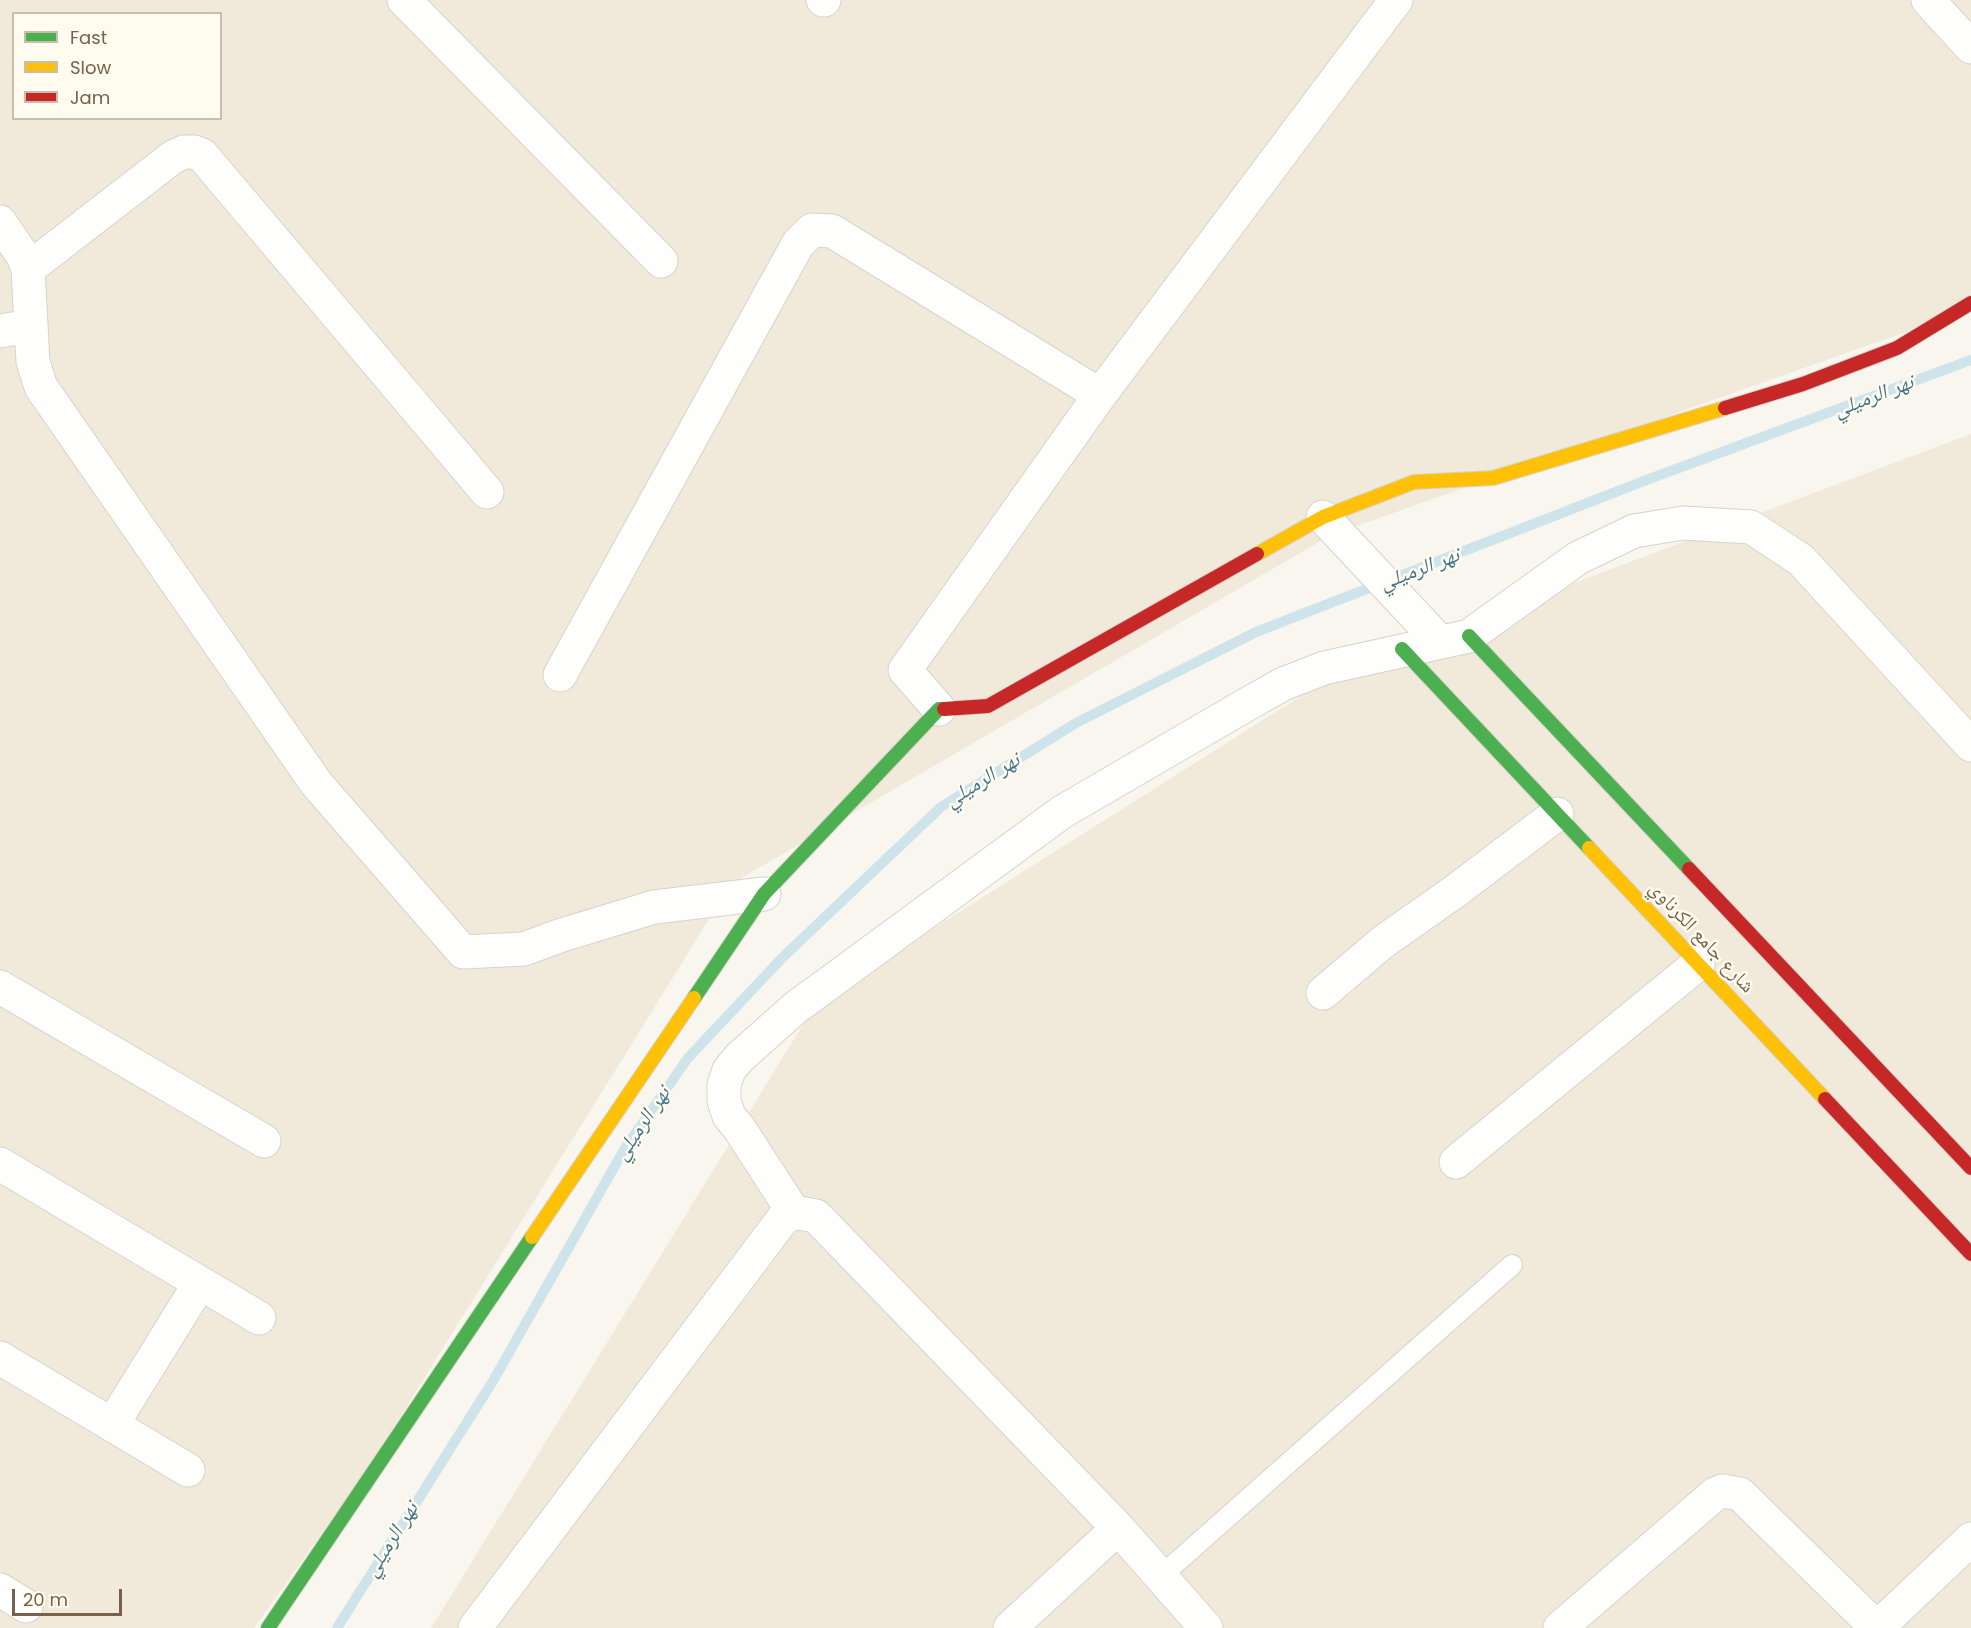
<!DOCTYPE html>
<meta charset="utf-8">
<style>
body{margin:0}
#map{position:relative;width:1971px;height:1628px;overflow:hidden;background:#f8f6ee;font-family:Poppins,sans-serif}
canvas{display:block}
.legend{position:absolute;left:12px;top:12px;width:210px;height:108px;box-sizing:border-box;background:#fffbef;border:2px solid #c9bdad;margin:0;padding:8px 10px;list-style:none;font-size:18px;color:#78614b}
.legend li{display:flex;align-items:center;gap:12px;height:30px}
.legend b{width:30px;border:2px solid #c9bdad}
.scale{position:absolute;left:12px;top:1589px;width:110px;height:27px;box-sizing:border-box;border:3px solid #78614b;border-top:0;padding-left:8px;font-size:18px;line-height:21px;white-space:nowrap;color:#78614b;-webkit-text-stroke:4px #fffbef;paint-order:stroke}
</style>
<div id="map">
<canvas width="1971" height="1628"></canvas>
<ul class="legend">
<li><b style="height:8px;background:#4caf50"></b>Fast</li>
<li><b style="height:8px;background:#ffc107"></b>Slow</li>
<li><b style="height:8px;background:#c62828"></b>Jam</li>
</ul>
<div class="scale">20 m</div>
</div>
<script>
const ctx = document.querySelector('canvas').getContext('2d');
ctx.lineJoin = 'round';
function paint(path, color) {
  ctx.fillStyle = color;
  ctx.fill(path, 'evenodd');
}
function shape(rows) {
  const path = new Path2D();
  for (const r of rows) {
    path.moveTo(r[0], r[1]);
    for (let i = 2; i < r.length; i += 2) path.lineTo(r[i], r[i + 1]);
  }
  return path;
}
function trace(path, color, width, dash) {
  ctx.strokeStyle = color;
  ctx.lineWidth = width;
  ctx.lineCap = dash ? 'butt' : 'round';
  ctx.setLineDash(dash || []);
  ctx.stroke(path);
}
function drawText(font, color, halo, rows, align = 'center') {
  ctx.font = font + ' Poppins,"Noto Naskh Arabic",sans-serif';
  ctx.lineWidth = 5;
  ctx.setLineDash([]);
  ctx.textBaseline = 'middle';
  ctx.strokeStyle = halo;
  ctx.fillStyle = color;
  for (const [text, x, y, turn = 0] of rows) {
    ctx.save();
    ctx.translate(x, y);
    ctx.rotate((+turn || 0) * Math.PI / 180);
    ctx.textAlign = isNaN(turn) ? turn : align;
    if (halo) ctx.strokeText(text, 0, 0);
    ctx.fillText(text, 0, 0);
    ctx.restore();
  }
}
paint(shape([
 [0,0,1971,0,1971,309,1331,535,731,884,366,1472,254,1628,0,1628],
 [14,14,220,14,220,118,14,118],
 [1971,434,1971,1628,431,1628,817,1002,1342,670]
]), '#f1eadb');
trace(shape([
 [337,1628,493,1381,625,1148,688,1058,783,957,941,807,1076,723,1256,632,1649,479,1971,360]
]), '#cee4ea', 10);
const lane = shape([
 [1161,1576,1512,1265]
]);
const street = shape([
 [404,0,661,261],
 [823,0,824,0],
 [1928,0,1971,47],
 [0,222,23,256,28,269,33,362,41,387,316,783,463,952,524,949,559,936,654,907,764,894],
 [28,269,173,157,184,152,194,152,202,155,487,492],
 [0,331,31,326],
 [1323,517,1440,642],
 [560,675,798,244,812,230,832,231,1100,395],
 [939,709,905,670,1100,395,1396,0],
 [0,987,264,1141],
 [1323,993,1383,942,1454,892,1557,814],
 [1456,1162,1698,964],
 [0,1164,259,1318],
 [794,1213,739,1128,729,1116,724,1101,724,1085,729,1070,739,1058,795,1008,1062,812,1244,706,1283,684,1324,668,1469,636,1578,558,1634,531,1683,523,1751,527,1801,560,1971,745],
 [0,1358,188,1470],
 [112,1425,200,1283],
 [0,1590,26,1606],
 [475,1628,782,1220,788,1215,799,1213,816,1216,1118,1528,1206,1628],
 [1010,1628,1118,1528],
 [1560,1628,1715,1494,1723,1491,1740,1494,1877,1628],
 [1877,1628,1971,1539]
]);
const fast = shape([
 [1469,636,1689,869],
 [1402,649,1589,848],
 [694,998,764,894,939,709,944,709],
 [268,1628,532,1237]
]);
const slow = shape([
 [1257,554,1323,517,1414,482,1493,478,1725,408],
 [1589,848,1825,1099],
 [532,1237,694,998]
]);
const jam = shape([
 [1725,408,1803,384,1897,348,1971,303],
 [944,709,988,706,1257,554],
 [1689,869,1971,1168],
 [1825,1099,1971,1254]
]);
trace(lane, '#d7d3cb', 22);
trace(street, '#d7d3cb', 35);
trace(fast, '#d8d3cb', 16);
trace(slow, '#d8d3cb', 16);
trace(jam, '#d8d3cb', 16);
trace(lane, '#fefefc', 20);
trace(street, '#fefefc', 33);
trace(fast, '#4caf50', 14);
trace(slow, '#ffc107', 14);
trace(jam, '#c62828', 14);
drawText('20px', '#78614b', '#fffbef', [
 ["شارع جامع الكرناوي",1701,938,47]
]);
drawText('italic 21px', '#44768b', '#fffbef', [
 ["نهر الرميلي",1874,397,-21],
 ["نهر الرميلي",1420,570,-21],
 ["نهر الرميلي",983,781,-32],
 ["نهر الرميلي",643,1124,-56],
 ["نهر الرميلي",392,1540,-58]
]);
</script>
